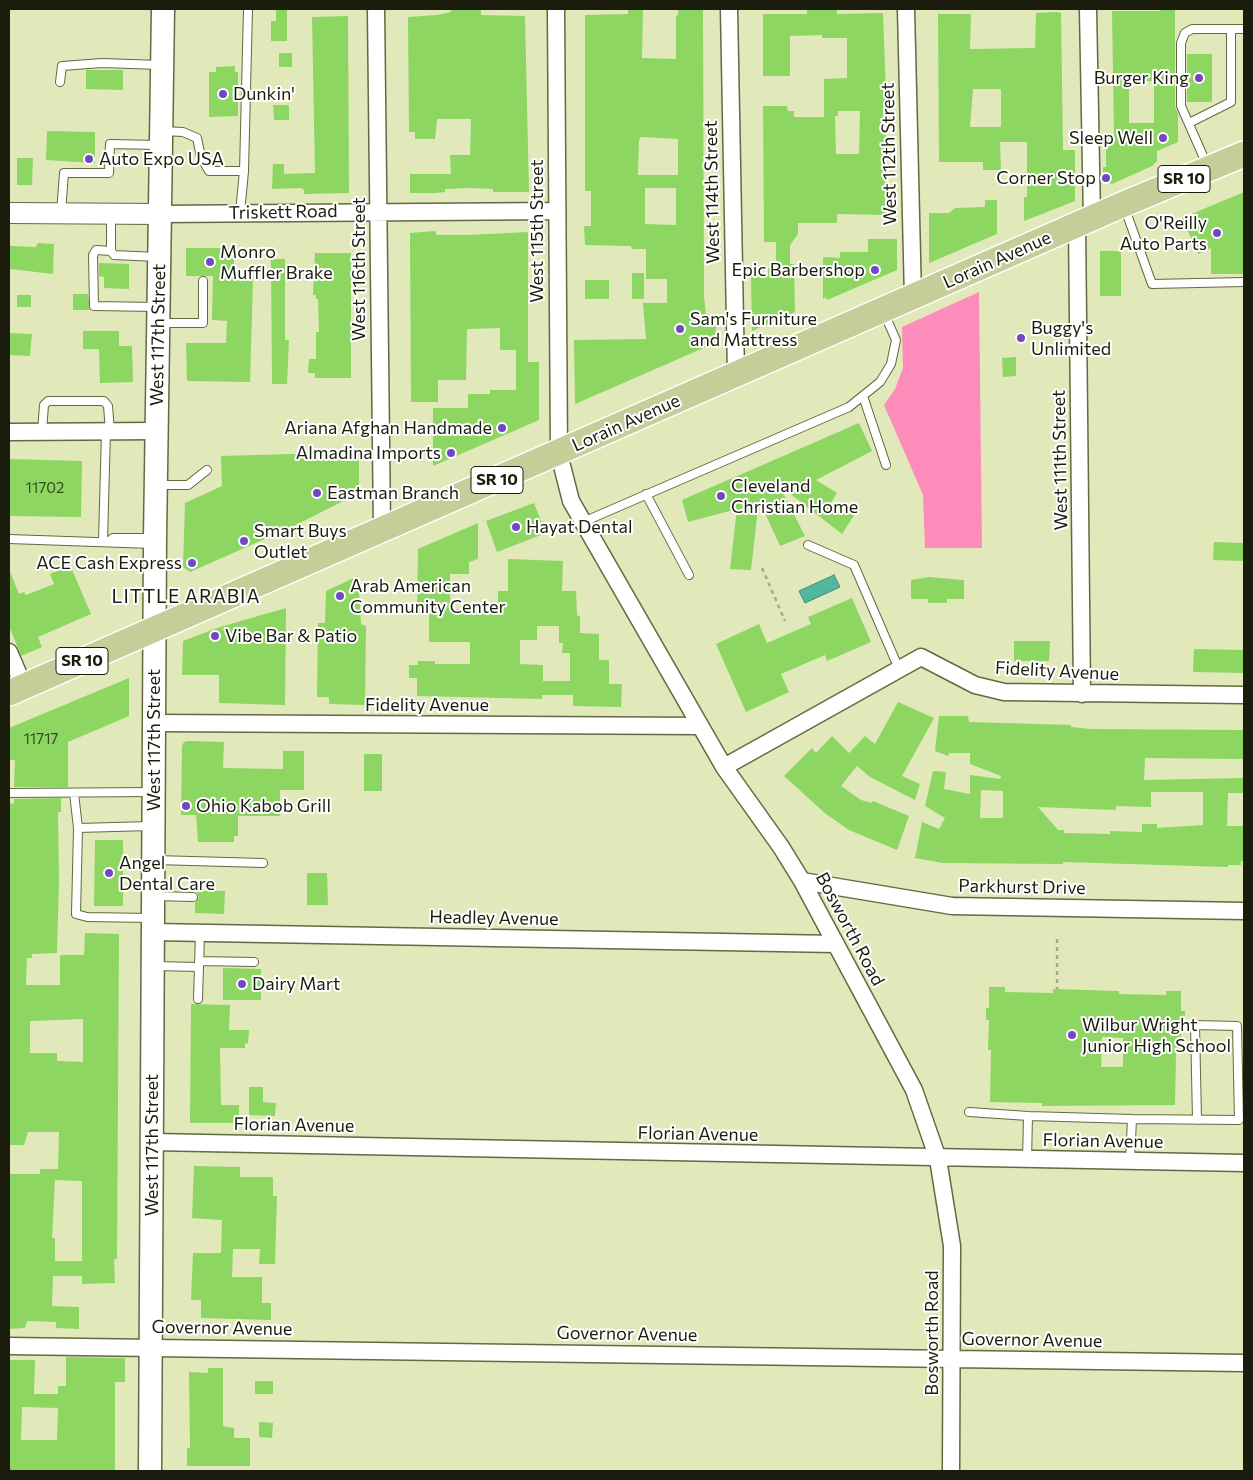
<!DOCTYPE html>
<style>
body{margin:0}
#map{position:relative;width:1253px;height:1480px;overflow:hidden;background:#e1e9bb;font-family:Commissioner,sans-serif}
canvas{display:block}
.frame{position:absolute;inset:0;border:10px solid #1b1d0c;pointer-events:none}
</style>
<div id="map">
<canvas width="1253" height="1480"></canvas>
<div class="frame"></div>
</div>
<script>
const ctx = document.querySelector('canvas').getContext('2d');
ctx.lineJoin = 'round';
function paint(path, color) {
  ctx.fillStyle = color;
  ctx.fill(path, 'evenodd');
}
function shape(rows) {
  const path = new Path2D();
  for (const r of rows) {
    path.moveTo(r[0], r[1]);
    for (let i = 2; i < r.length; i += 2) path.lineTo(r[i], r[i + 1]);
  }
  return path;
}
function trace(path, color, width, dash) {
  ctx.strokeStyle = color;
  ctx.lineWidth = width;
  ctx.lineCap = dash ? 'butt' : 'round';
  ctx.setLineDash(dash || []);
  ctx.stroke(path);
}
function drawText(font, color, halo, rows, align = 'center') {
  ctx.font = font + ' Commissioner,sans-serif';
  ctx.lineWidth = 4;
  ctx.setLineDash([]);
  ctx.textBaseline = 'middle';
  ctx.strokeStyle = halo;
  ctx.fillStyle = color;
  for (const [text, x, y, turn = 0] of rows) {
    ctx.save();
    ctx.translate(x, y);
    ctx.rotate((+turn || 0) * Math.PI / 180);
    ctx.textAlign = isNaN(turn) ? turn : align;
    if (halo) ctx.strokeText(text, 0, 0);
    ctx.fillText(text, 0, 0);
    ctx.restore();
  }
}
paint(shape([
 [979,292,982,548,925,548,923,495,884,405,895,389,903,368,902,327]
]), '#fe8cba');
const water = shape([
 [834,575,840,587,805,603,799,591,834,575]
]);
paint(water, '#52b79f');
trace(water, '#428973', 1);
paint(shape([
 [276,9,287,9,287,41,271,41,271,21,276,21],
 [451,9,481,9,481,15,525,16,529,192,493,192,493,189,470,188,445,189,445,192,435,193,410,193,410,174,451,174,450,155,470,155,471,119,437,119,435,139,415,139,415,132,409,132,408,17,437,15,451,12],
 [628,9,643,9,642,58,676,59,676,16,678,15,678,9,703,9,704,296,706,316,717,314,715,343,575,404,574,340,646,339,643,303,667,303,667,279,646,279,646,249,632,249,631,246,585,245,584,226,591,226,591,191,585,191,585,15,628,14],
 [641,137,678,139,678,175,638,175,639,140],
 [645,188,676,188,676,225,645,224],
 [807,9,837,9,837,14,883,13,886,93,885,215,837,214,837,223,798,223,798,234,790,245,790,264,794,264,795,312,752,331,751,276,768,276,768,268,776,268,776,242,764,242,763,106,787,106,788,111,794,111,794,117,824,117,824,79,847,78,847,38,822,38,822,35,790,36,790,76,763,76,763,14,807,14],
 [838,111,860,111,859,154,836,154,835,116,838,116],
 [1160,9,1175,9,1175,106,1178,114,1178,142,1157,151,1157,161,1152,166,1112,184,1103,180,1103,167,1106,167,1106,136,1114,136,1112,11,1160,11],
 [1129,81,1154,81,1154,123,1129,123],
 [1057,12,1061,13,1063,150,1075,150,1075,201,1024,221,1024,197,1027,197,1027,142,1000,142,1001,170,983,170,983,162,939,162,938,14,971,14,970,49,1035,48,1036,13],
 [973,89,1001,89,1001,127,970,127],
 [348,16,349,193,304,194,304,190,301,188,272,189,273,164,284,164,284,174,315,173,312,17],
 [279,53,292,53,292,67,279,67],
 [1187,54,1212,54,1212,102,1187,102],
 [235,66,235,72,238,72,238,116,209,117,209,72,216,72,216,67],
 [86,70,123,70,123,90,86,89],
 [273,105,289,105,289,120,274,120],
 [47,131,95,132,95,163,46,160],
 [17,158,33,158,32,185,17,185],
 [1244,192,1244,274,1211,274,1211,248,1198,254,1182,218],
 [985,200,997,200,997,234,929,263,929,213,949,213,955,208,985,207],
 [435,231,437,235,468,235,528,232,528,362,539,362,539,420,433,466,433,408,468,408,468,394,490,394,490,390,516,390,516,350,500,350,500,328,467,329,466,380,438,380,438,402,411,402,410,233],
 [868,239,897,239,897,270,827,300,826,297,823,299,823,257,840,258,840,252,868,252],
 [38,243,54,244,53,274,10,269,10,246,36,247],
 [186,248,234,248,234,279,253,280,250,382,187,381,186,343,226,343,227,321,212,320,213,276,186,276],
 [1100,251,1121,251,1121,296,1100,296],
 [315,253,351,253,351,378,315,378,315,373,308,373,309,359,316,359,316,332,319,332,318,299,316,299,316,295,313,295],
 [271,259,285,259,285,340,289,340,287,384,272,384],
 [99,263,129,264,129,289,104,288,104,277,99,276],
 [632,273,644,273,644,299,632,299],
 [585,280,609,280,609,299,585,299],
 [73,294,88,294,90,310,73,310],
 [17,295,31,295,31,307,17,307],
 [83,331,119,331,119,346,132,346,133,382,100,383,99,349,83,349],
 [9,333,32,334,30,356,9,355],
 [1016,357,1016,376,1003,377,1002,358],
 [859,423,872,451,816,480,837,493,831,503,855,514,842,534,779,485,805,536,780,546,759,500,751,570,730,569,737,509,688,522,682,500],
 [291,454,347,456,347,454,359,454,359,493,292,527,190,572,183,567,185,503,222,486,221,456],
 [9,459,82,461,81,517,9,516],
 [534,503,546,533,497,552,486,521],
 [478,523,478,559,469,562,469,574,450,574,450,609,498,610,498,591,508,591,508,559,563,561,562,591,576,591,577,615,580,617,580,633,599,634,599,660,609,660,609,684,622,684,621,707,573,706,573,695,542,695,542,699,417,696,417,678,409,678,409,665,418,665,418,661,435,661,435,664,470,664,470,642,429,642,429,613,417,613,418,549],
 [537,626,559,626,559,643,563,643,562,653,570,653,570,681,543,681,543,665,520,664,520,640,537,640],
 [1214,542,1244,543,1244,561,1213,560],
 [70,565,91,614,38,637,42,647,21,656,9,626,9,569,19,594,24,592,26,595,54,584,50,574],
 [358,576,361,624,366,626,365,705,329,704,329,697,317,697,318,623,325,623,326,591],
 [929,577,964,580,964,599,947,599,947,603,928,603,928,599,911,599,911,580],
 [852,598,871,642,827,661,825,655,781,674,789,692,746,712,716,644,759,624,767,643,811,624,808,617],
 [286,608,285,705,219,703,219,675,182,675,183,641,220,627],
 [1014,641,1050,641,1049,661,1014,661],
 [1194,649,1244,650,1244,673,1193,672],
 [129,678,129,716,68,742,68,787,14,787,15,760,9,760,9,728],
 [898,702,934,718,902,776,920,784,915,800,870,777,857,766,841,786,861,800,872,803,873,801,909,816,897,850,849,830,826,814,784,776,812,748,816,753,832,736,849,753,865,736,875,744],
 [939,716,968,716,969,722,1071,725,1071,727,1090,729,1244,730,1244,759,1145,758,1144,780,1244,778,1244,793,1228,793,1227,826,1244,826,1244,861,1241,861,1241,865,1228,865,1228,867,1063,862,1063,864,943,863,915,858,922,822,939,829,945,818,925,806,933,771,946,772,944,789,970,794,970,775,1000,779,1001,776,970,764,970,753,949,753,948,756,935,751],
 [981,790,1003,791,1003,818,980,818],
 [1151,792,1203,792,1203,825,1157,828,1157,824,1142,824,1142,832,1110,831,1110,834,1064,833,1064,830,1058,830,1038,807,1116,810,1116,806,1151,807],
 [188,741,224,742,223,768,283,769,283,751,304,751,304,790,280,790,280,816,238,816,238,836,234,836,234,842,198,842,196,815,181,815,182,746,184,742],
 [364,754,382,754,382,791,364,791],
 [61,798,61,812,58,812,59,881,57,953,32,954,32,958,27,958,26,985,60,985,60,955,84,955,85,933,119,934,117,1259,114,1259,115,1283,82,1284,82,1276,53,1276,52,1306,79,1307,79,1329,56,1328,56,1322,27,1321,25,1328,9,1329,9,1174,40,1174,40,1169,58,1169,59,1132,28,1132,24,1145,9,1145,9,803,14,804,14,799],
 [83,1019,83,1062,57,1061,57,1053,30,1053,30,1021],
 [55,1180,82,1181,82,1261,55,1261,55,1238,52,1238],
 [95,840,123,840,123,906,94,906],
 [307,873,327,873,328,905,307,905],
 [196,891,225,891,224,914,195,913,195,902,199,897],
 [223,968,261,969,261,1000,223,1000],
 [989,987,1005,987,1005,992,1053,993,1053,989,1119,991,1119,994,1166,995,1166,991,1181,991,1181,1011,1185,1011,1185,1023,1181,1023,1181,1053,1176,1053,1175,1105,1042,1106,1042,1103,990,1102,991,1050,988,1050,989,1020,986,1020,986,1008,989,1008],
 [1102,1037,1123,1038,1123,1067,1101,1067],
 [191,1004,230,1005,229,1030,249,1030,248,1044,245,1043,245,1048,220,1048,221,1105,239,1105,239,1123,190,1123],
 [249,1087,263,1087,263,1102,276,1103,275,1116,249,1115],
 [194,1166,240,1167,240,1177,273,1177,273,1196,277,1196,275,1264,259,1264,260,1249,233,1249,232,1277,262,1277,262,1303,271,1303,271,1320,201,1318,201,1300,191,1300,193,1253,221,1253,222,1220,192,1218],
 [66,1357,125,1358,125,1382,115,1382,115,1471,9,1471,9,1360,35,1360,34,1394,58,1394,58,1386,66,1386],
 [22,1407,58,1408,57,1440,21,1440],
 [208,1368,223,1368,223,1426,234,1428,234,1438,250,1438,250,1466,187,1466,187,1448,190,1448,189,1372,208,1373],
 [255,1381,273,1381,273,1394,255,1394],
 [259,1422,273,1423,272,1438,259,1437]
]), '#8cd661');
const service = shape([
 [60,82,62,66,102,63,160,65],
 [1189,123,1231,102,1231,29],
 [163,131,183,132,197,138,201,157,209,171,244,171],
 [1207,165,1181,106,1181,43,1185,33,1192,29,1244,29],
 [1124,206,1152,284,1244,282],
 [61,213,64,173,109,173,110,144,159,145],
 [240,213,244,171,248,9],
 [111,215,111,251,114,255,157,257],
 [111,251,96,250,93,255,94,306,156,307],
 [159,323,203,323,203,281],
 [863,396,886,465],
 [42,432,44,405,48,401,104,401,108,406,110,431],
 [158,485,188,485,207,470],
 [646,494,689,575],
 [583,522,849,407,880,382,891,364,896,340,884,313],
 [9,539,153,544],
 [103,541,106,431],
 [109,541,113,538,154,538],
 [808,545,854,565,899,669],
 [9,793,152,792],
 [74,793,78,828],
 [151,826,78,828,76,914,87,917,152,918],
 [155,860,263,863],
 [154,896,193,897],
 [199,961,254,962],
 [154,966,199,967,200,933],
 [198,999,199,967],
 [969,1112,1028,1116,1027,1160],
 [1028,1116,1132,1119,1130,1161],
 [1132,1119,1239,1120,1237,1026,1195,1025,1197,1120]
]);
const minor = shape([
 [376,9,382,529],
 [556,9,559,454,571,501,724,767,781,847,802,881,914,1090,938,1159,952,1246,951,1471],
 [729,9,736,374],
 [906,9,913,298],
 [1088,9,1092,219],
 [160,214,557,211],
 [1077,225,1082,694],
 [9,432,156,431],
 [9,652,24,687],
 [154,723,700,726],
 [724,767,921,657,975,685,1004,692,1244,695],
 [802,881,952,906,1244,911],
 [152,932,836,944],
 [152,1142,1244,1163],
 [9,1346,1244,1363]
]);
const tertiary = shape([
 [9,213,160,214]
]);
const secondary = shape([
 [150,1471,155,538,163,9]
]);
const primary = shape([
 [9,693,1124,204,1244,154]
]);
trace(service, '#636940', 10);
trace(minor, '#636940', 19);
trace(tertiary, '#636940', 22);
trace(secondary, '#636940', 25);
trace(primary, '#fff', 28);
trace(shape([
 [762,568,785,621],
 [1057,939,1057,989]
]), '#a4aa85', 2.5, [4, 4]);
trace(service, '#fff', 8);
trace(minor, '#fff', 16);
trace(tertiary, '#fff', 20);
trace(secondary, '#fff', 22);
trace(primary, '#c6cd98', 25);
for (const [x, y, r, color] of [
 [1199,78,5,"#7248c0"],
 [223,94,5,"#7248c0"],
 [1163,138,5,"#7248c0"],
 [89,159,5,"#7248c0"],
 [1106,178,5,"#7248c0"],
 [1217,233,5,"#7248c0"],
 [210,262,5,"#7248c0"],
 [875,270,5,"#7248c0"],
 [680,329,5,"#7248c0"],
 [1021,338,5,"#7248c0"],
 [502,428,5,"#7248c0"],
 [451,453,5,"#7248c0"],
 [317,493,5,"#7248c0"],
 [721,496,5,"#7248c0"],
 [516,527,5,"#7248c0"],
 [244,541,5,"#7248c0"],
 [192,563,5,"#7248c0"],
 [340,596,5,"#7248c0"],
 [215,636,5,"#7248c0"],
 [186,806,5,"#7248c0"],
 [109,873,5,"#7248c0"],
 [242,984,5,"#7248c0"],
 [1072,1035,5,"#7248c0"]
]) {
  const dot = new Path2D();
  dot.arc(x, y, r, 0, 2 * Math.PI);
  ctx.fillStyle = color;
  ctx.fill(dot);
  trace(dot, '#fff', 2);
}
drawText('15px', '#374b21', null, [
 ["11702",45,488],
 ["11717",41,739]
]);
for (const [x, y, w] of [
 [1184,179,52],
 [497,480,52],
 [82,661,52]
]) {
  const box = new Path2D();
  box.roundRect(x - w / 2, y - 13.5, w, 27, 4);
  ctx.fillStyle = '#fff';
  ctx.fill(box);
  trace(box, '#1b1d0c', 1);
}
drawText('bold 16px', '#1b1d0c', null, [
 ["SR 10",1184,179],
 ["SR 10",497,480],
 ["SR 10",82,661]
]);
drawText('18px', '#1b1d0c', '#fff', [
 ["Burger King",1189,78,"right"],
 ["Dunkin'",233,94],
 ["Sleep Well",1153,138,"right"],
 ["Auto Expo USA",99,159],
 ["Corner Stop",1096,178,"right"],
 ["O'Reilly",1207,223,"right"],
 ["Auto Parts",1207,244,"right"],
 ["Monro",220,252],
 ["Muffler Brake",220,273],
 ["Epic Barbershop",865,270,"right"],
 ["Sam's Furniture",690,319],
 ["and Mattress",690,340],
 ["Buggy's",1031,328],
 ["Unlimited",1031,349],
 ["Ariana Afghan Handmade",492,428,"right"],
 ["Almadina Imports",441,453,"right"],
 ["Cleveland",731,486],
 ["Christian Home",731,507],
 ["Eastman Branch",327,493],
 ["Hayat Dental",526,527],
 ["Smart Buys",254,531],
 ["Outlet",254,552],
 ["ACE Cash Express",182,563,"right"],
 ["Arab American",350,586],
 ["Community Center",350,607],
 ["Vibe Bar & Patio",225,636],
 ["Ohio Kabob Grill",196,806],
 ["Angel",119,863],
 ["Dental Care",119,884],
 ["Dairy Mart",252,984],
 ["Wilbur Wright",1082,1025],
 ["Junior High School",1082,1046]
], 'left');
drawText('18px', '#1b1d0c', '#fff', [
 ["West 112th Street",889,154,-91],
 ["West 114th Street",712,192,-91],
 ["Triskett Road",283,212,-1],
 ["West 115th Street",537,231,-90],
 ["Lorain Avenue",997,260,-24],
 ["West 116th Street",359,269,-90],
 ["West 117th Street",158,335,-89],
 ["Lorain Avenue",626,423,-24],
 ["West 111th Street",1060,460,-91],
 ["Fidelity Avenue",1057,671,3],
 ["Fidelity Avenue",427,705],
 ["West 117th Street",154,740,-90],
 ["Parkhurst Drive",1022,887,1],
 ["Headley Avenue",494,918,1],
 ["Bosworth Road",850,929,62],
 ["Florian Avenue",294,1125,1],
 ["Florian Avenue",698,1134,1],
 ["Florian Avenue",1103,1141,1],
 ["West 117th Street",152,1145,-90],
 ["Governor Avenue",222,1328,1],
 ["Bosworth Road",932,1333,-90],
 ["Governor Avenue",627,1334,1],
 ["Governor Avenue",1032,1340,1]
]);
ctx.letterSpacing = '1px';
drawText('19px', '#1b1d0c', '#fff', [
 ["LITTLE ARABIA",186,597]
]);
ctx.letterSpacing = '0px';
</script>
